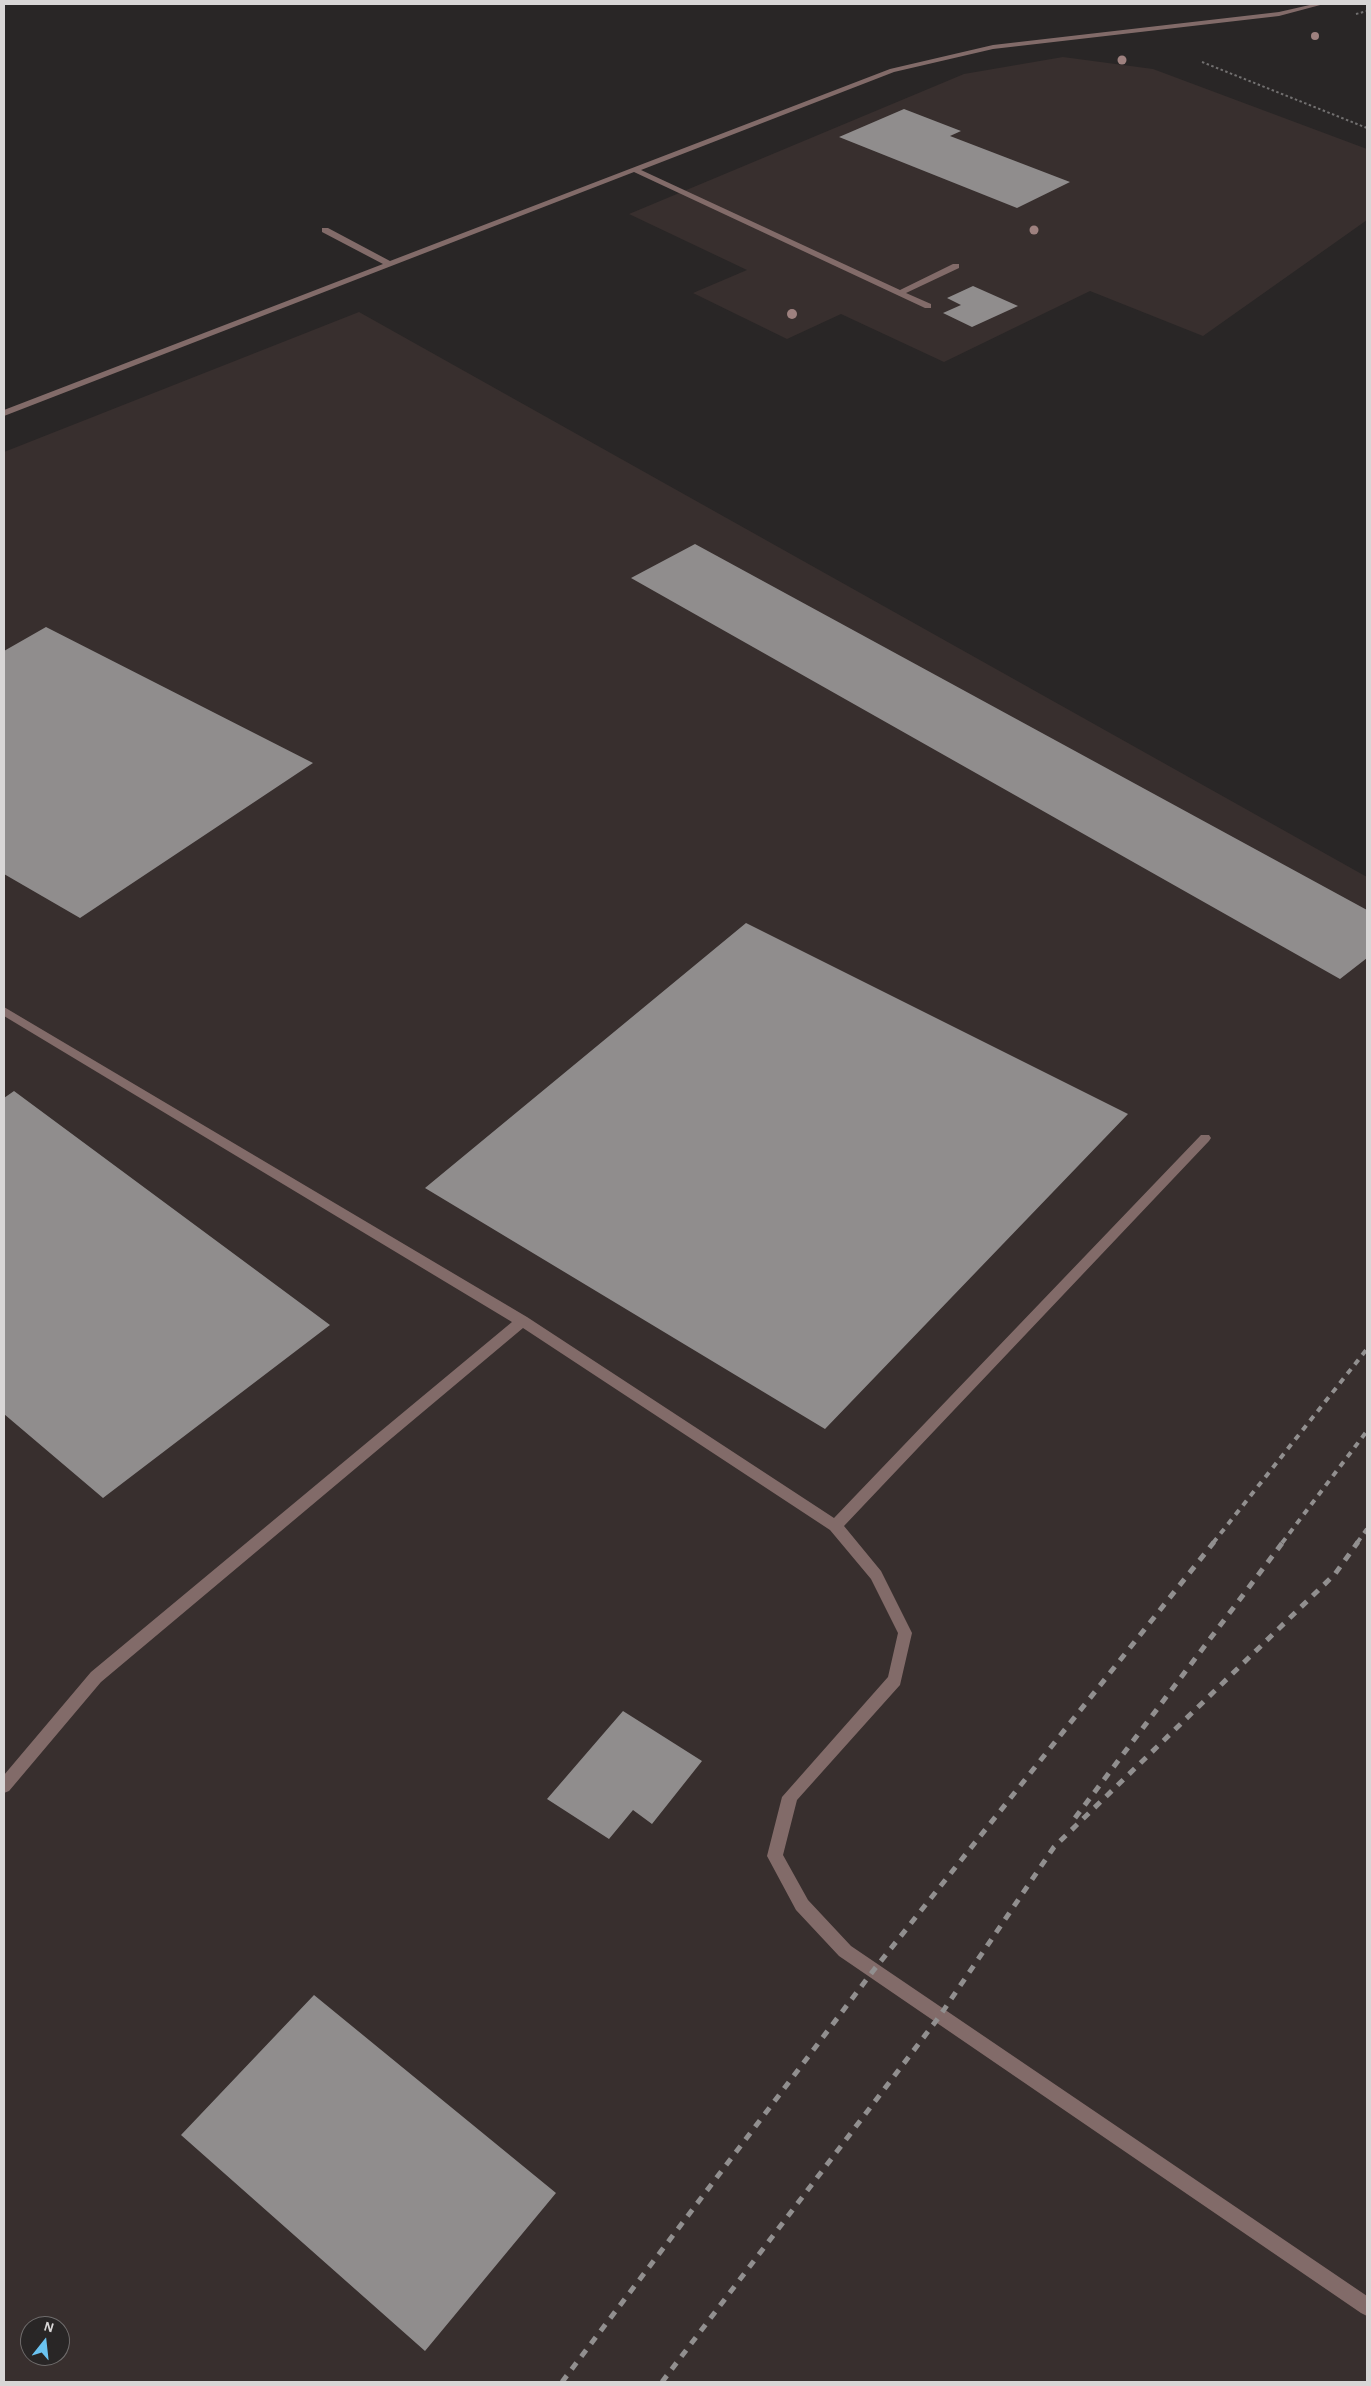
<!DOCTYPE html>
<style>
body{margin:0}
#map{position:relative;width:1371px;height:2386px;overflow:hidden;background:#292626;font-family:"Alegreya Sans",sans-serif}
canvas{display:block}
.frame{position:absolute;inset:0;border:5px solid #d8d6d6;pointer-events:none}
.north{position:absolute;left:20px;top:2316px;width:50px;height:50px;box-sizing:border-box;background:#292626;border:1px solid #6f6c6c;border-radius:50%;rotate:16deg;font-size:14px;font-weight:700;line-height:20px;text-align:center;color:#d8d6d6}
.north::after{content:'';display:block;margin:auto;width:18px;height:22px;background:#6ac3f1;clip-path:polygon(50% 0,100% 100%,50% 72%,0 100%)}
</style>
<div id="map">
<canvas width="1371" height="2386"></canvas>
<div class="frame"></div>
<div class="north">N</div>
</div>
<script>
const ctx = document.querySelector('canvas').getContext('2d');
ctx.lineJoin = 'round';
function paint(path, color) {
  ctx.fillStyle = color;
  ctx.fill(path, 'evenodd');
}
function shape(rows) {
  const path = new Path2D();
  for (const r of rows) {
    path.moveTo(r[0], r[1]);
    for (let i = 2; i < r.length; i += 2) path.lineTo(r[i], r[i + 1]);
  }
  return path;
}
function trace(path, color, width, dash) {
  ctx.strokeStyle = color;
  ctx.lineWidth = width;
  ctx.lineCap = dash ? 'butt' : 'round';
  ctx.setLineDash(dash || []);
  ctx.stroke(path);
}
paint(shape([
 [1063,57,1153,69,1367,149,1367,220,1203,336,1090,291,944,362,841,314,787,339,693,293,747,270,629,214,964,74],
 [359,312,1367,877,1367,2382,4,2382,4,452],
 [30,2326,60,2326,60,2356,30,2356]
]), '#382f2e');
paint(shape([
 [904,109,961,131,950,136,1070,182,1017,208,839,137],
 [973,286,1018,306,972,327,943,313,961,305,947,298],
 [695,544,1367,910,1367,958,1340,979,631,578],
 [46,627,313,763,80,918,4,874,4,651],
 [746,923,1128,1114,825,1429,425,1188],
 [14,1091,330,1325,103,1498,4,1414,4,1098],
 [623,1711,702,1761,652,1824,633,1810,609,1839,547,1799],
 [314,1995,556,2193,425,2351,181,2135]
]), '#908d8d');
trace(shape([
 [1356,14,1367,11],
 [1202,62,1367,128]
]), '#727070', 2, [2.5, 2.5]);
paint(shape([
 [1314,4,1324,4,1279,16,993,49,894,72,641,170,900,290,953,264,959,264,959,268,906,293,931,304,931,308,925,308,634,172,4,416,4,410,383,264,322,232,322,228,328,228,390,261,890,69,993,45,1279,12,1314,4],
 [4,1007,527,1317,834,1518,1201,1135,1209,1135,1211,1138,1209,1141,844,1526,881,1571,912,1633,900,1685,797,1800,783,1855,808,1900,851,1946,1367,2296,1367,2316,1361,2313,839,1956,796,1910,767,1856,782,1797,888,1677,898,1633,871,1579,830,1530,523,1328,101,1682,9,1791,4,1793,4,1775,91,1672,512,1322,4,1016,4,1007]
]), '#826b69');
trace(shape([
 [1213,1543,1367,1349],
 [1282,1543,1367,1431],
 [1357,1543,1367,1529]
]), '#918f8f', 4, [6, 6]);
trace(shape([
 [1075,1818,1283,1542],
 [562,2382,873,1971,1214,1542],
 [662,2382,939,2017,1054,1847,1335,1574,1358,1542]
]), '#918f8f', 5, [8, 8]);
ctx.fillStyle = '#9e817f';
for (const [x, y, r] of [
 [1315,36,4],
 [1122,60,4.5],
 [1034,230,4.5],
 [792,314,5]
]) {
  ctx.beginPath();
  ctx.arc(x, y, r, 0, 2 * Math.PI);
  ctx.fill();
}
</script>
